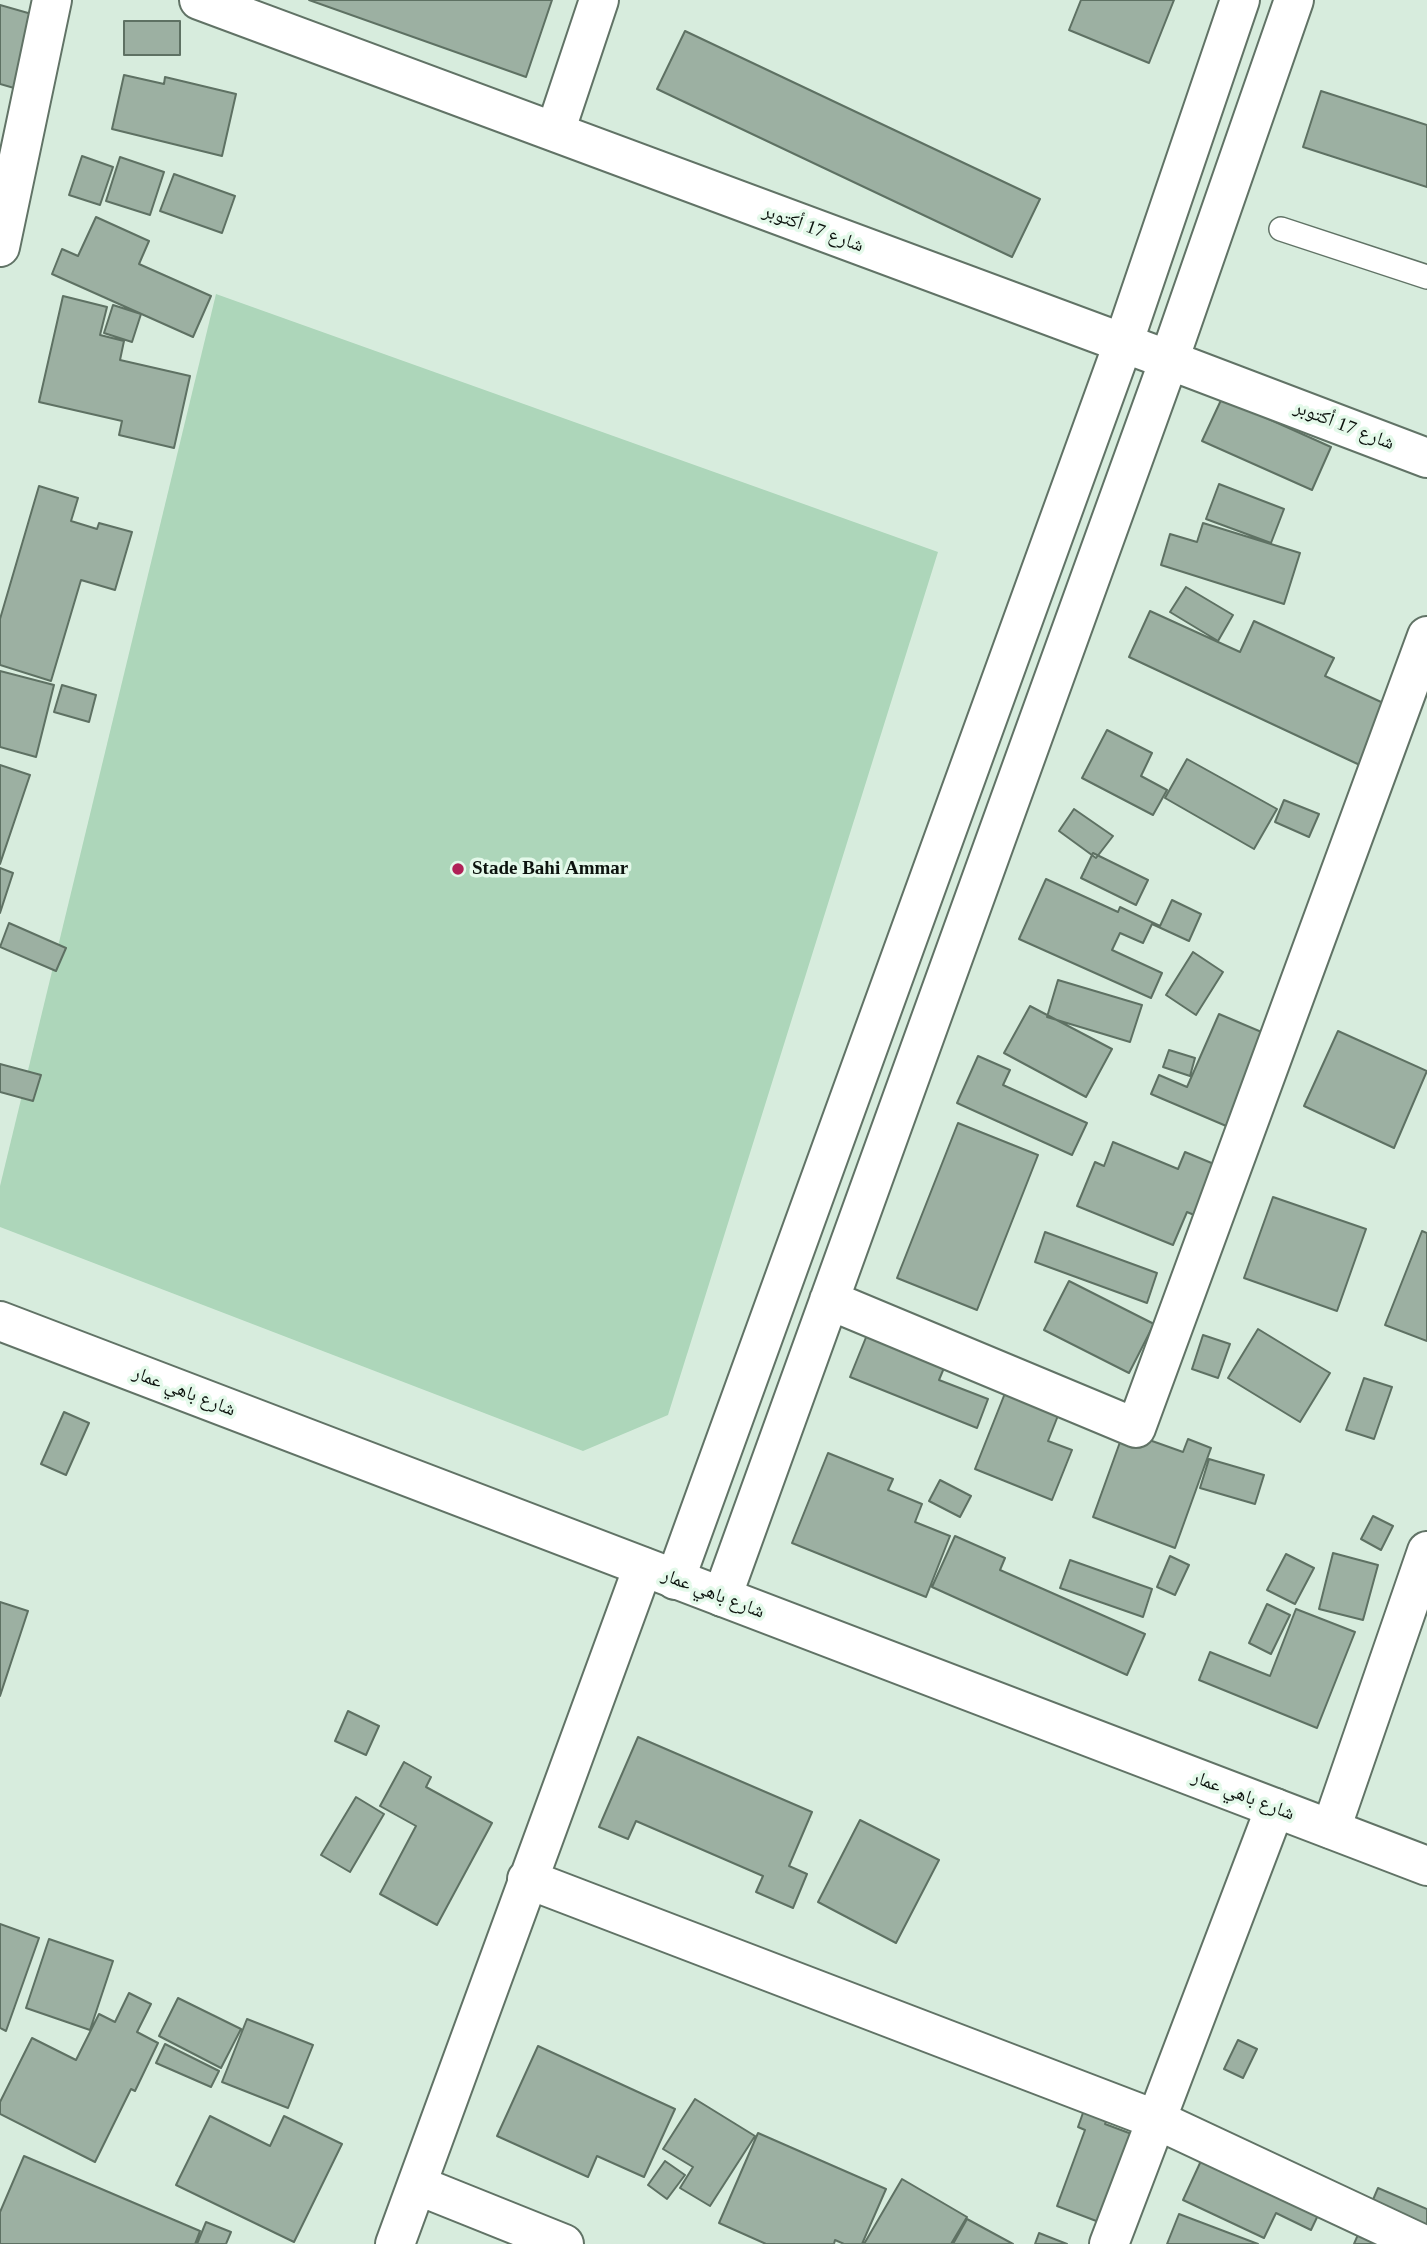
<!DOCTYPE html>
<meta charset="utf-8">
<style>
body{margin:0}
canvas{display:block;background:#d7ecdd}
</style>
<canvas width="1427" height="2244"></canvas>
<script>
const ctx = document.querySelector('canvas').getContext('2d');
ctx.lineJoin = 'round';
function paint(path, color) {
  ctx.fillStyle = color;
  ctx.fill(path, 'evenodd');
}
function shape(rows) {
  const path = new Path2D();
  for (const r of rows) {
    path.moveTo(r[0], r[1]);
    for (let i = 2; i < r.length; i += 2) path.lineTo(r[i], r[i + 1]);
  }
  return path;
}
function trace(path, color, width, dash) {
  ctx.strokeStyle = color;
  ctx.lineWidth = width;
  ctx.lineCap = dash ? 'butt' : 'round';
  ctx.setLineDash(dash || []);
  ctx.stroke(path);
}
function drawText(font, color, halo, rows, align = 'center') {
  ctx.font = font + ' "Times New Roman","Noto Naskh Arabic",serif';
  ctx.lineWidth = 7;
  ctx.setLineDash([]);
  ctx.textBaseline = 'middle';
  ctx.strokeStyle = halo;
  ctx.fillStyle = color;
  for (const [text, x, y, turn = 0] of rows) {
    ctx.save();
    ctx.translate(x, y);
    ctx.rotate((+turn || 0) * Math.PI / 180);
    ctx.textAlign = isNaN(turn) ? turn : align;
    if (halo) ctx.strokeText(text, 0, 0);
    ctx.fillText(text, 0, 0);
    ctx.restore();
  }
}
paint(shape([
 [216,294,938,552,668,1415,583,1451,0,1227,0,1186]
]), '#add6ba');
const building = shape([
 [309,0,552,0,526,77,309,0],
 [1081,0,1174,0,1149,63,1069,30,1081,0],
 [0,5,42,17,21,90,0,84,0,5],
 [124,21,180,21,180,55,124,55,124,21],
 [685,31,1040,199,1012,257,657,89,685,31],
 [124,75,164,84,165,77,236,94,222,156,112,129,124,75],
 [1321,91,1427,125,1427,187,1303,147,1321,91],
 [82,156,113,167,100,205,69,195,82,156],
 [120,157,164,172,150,215,106,201,120,157],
 [174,174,235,196,222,233,160,211,174,174],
 [96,217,149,241,139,264,211,296,193,337,52,274,62,249,78,256,96,217],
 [63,296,107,307,100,335,124,341,120,360,190,376,174,448,119,435,122,421,39,402,63,296],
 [113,305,141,314,132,342,104,333,113,305],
 [1222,398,1331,447,1312,490,1202,441,1222,398],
 [1219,484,1284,509,1271,543,1206,519,1219,484],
 [39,486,78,498,71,521,97,529,99,523,132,532,115,590,81,580,51,681,0,665,0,619,39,486],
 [1203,523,1300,553,1284,604,1161,565,1170,534,1197,542,1203,523],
 [1186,587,1233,615,1218,641,1170,612,1186,587],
 [1150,611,1240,652,1254,621,1334,658,1325,676,1407,714,1379,774,1129,657,1150,611],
 [0,671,54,685,36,757,0,747,0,671],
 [62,685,96,695,89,722,54,712,62,685],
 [1107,730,1152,753,1141,776,1167,790,1153,815,1082,778,1107,730],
 [1187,759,1277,809,1254,849,1165,798,1187,759],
 [0,765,30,775,0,864,0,765],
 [1284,800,1319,814,1309,837,1275,822,1284,800],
 [1074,809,1113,836,1096,858,1059,831,1074,809],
 [1093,853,1148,880,1136,905,1081,878,1093,853],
 [0,868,13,873,0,913,0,868],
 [1046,879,1118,912,1120,907,1160,926,1172,900,1201,914,1189,941,1152,924,1143,943,1120,933,1112,950,1162,973,1151,998,1019,939,1046,879],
 [9,923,66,948,56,971,0,947,9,923],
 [1193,952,1223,972,1196,1015,1166,995,1193,952],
 [1058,980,1142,1005,1130,1042,1047,1017,1058,980],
 [1030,1006,1112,1049,1086,1097,1004,1053,1030,1006],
 [1219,1014,1278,1039,1238,1131,1151,1094,1159,1075,1187,1087,1219,1014],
 [1338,1031,1427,1071,1394,1148,1304,1106,1338,1031],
 [1169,1050,1195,1058,1190,1076,1163,1067,1169,1050],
 [978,1056,1010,1070,1003,1085,1087,1123,1072,1155,957,1103,978,1056],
 [0,1064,41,1075,33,1101,0,1092,0,1064],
 [958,1123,1038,1155,977,1310,897,1278,958,1123],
 [1113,1142,1178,1169,1185,1152,1226,1169,1206,1220,1187,1212,1173,1245,1077,1206,1095,1162,1104,1166,1113,1142],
 [1273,1197,1366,1229,1337,1311,1244,1278,1273,1197],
 [1422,1231,1427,1233,1427,1341,1385,1325,1422,1231],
 [1045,1232,1157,1273,1147,1303,1035,1262,1045,1232],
 [1069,1281,1154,1324,1129,1373,1044,1330,1069,1281],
 [873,1320,951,1351,939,1380,988,1399,977,1428,850,1377,873,1320],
 [1258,1329,1330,1373,1300,1422,1228,1378,1258,1329],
 [1203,1335,1230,1344,1218,1378,1192,1369,1203,1335],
 [1013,1373,1059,1413,1048,1441,1072,1450,1052,1500,975,1469,1013,1373],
 [1364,1378,1392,1387,1374,1439,1346,1430,1364,1378],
 [64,1412,89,1423,66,1475,41,1464,64,1412],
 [1124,1431,1183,1452,1188,1439,1211,1448,1175,1548,1093,1517,1124,1431],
 [828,1453,893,1479,888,1490,922,1504,915,1522,950,1536,926,1597,792,1543,828,1453],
 [1209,1459,1264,1475,1255,1504,1200,1488,1209,1459],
 [940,1480,971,1496,960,1517,929,1501,940,1480],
 [1373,1516,1393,1526,1381,1550,1361,1539,1373,1516],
 [955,1536,1005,1558,1000,1570,1145,1634,1127,1675,932,1587,955,1536],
 [1333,1553,1378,1565,1363,1620,1319,1609,1333,1553],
 [1286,1554,1314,1568,1295,1604,1267,1590,1286,1554],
 [1170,1556,1189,1565,1175,1595,1157,1587,1170,1556],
 [1070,1560,1152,1589,1143,1617,1060,1588,1070,1560],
 [0,1602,28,1611,0,1696,0,1602],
 [1267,1604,1290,1615,1271,1654,1249,1643,1267,1604],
 [1296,1609,1355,1632,1317,1728,1199,1680,1210,1652,1270,1676,1296,1609],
 [348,1711,379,1726,366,1755,335,1741,348,1711],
 [638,1737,812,1812,789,1866,807,1874,793,1908,756,1892,763,1876,636,1821,628,1839,599,1827,638,1737],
 [404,1762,431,1777,426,1787,492,1823,437,1925,380,1894,416,1826,380,1806,404,1762],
 [356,1797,384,1814,350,1872,321,1855,356,1797],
 [860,1820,939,1860,896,1943,818,1902,860,1820],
 [0,1924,39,1938,6,2031,0,2028,0,1924],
 [49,1939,113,1961,90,2030,26,2008,49,1939],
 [129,1993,151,2004,137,2032,158,2043,135,2091,131,2089,95,2162,0,2114,0,2102,32,2038,76,2060,99,2014,115,2022,129,1993],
 [178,1998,241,2029,221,2068,159,2036,178,1998],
 [247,2019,313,2045,288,2108,222,2082,247,2019],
 [1238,2040,1257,2049,1243,2078,1224,2069,1238,2040],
 [165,2044,219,2071,211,2087,156,2063,165,2044],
 [538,2046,675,2109,644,2177,597,2156,588,2177,497,2136,538,2046],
 [1090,2093,1112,2106,1105,2124,1145,2139,1112,2227,1057,2206,1085,2130,1078,2127,1090,2093],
 [695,2099,755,2136,710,2206,680,2188,693,2167,663,2149,695,2099],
 [210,2116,270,2146,284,2116,342,2144,294,2242,176,2185,210,2116],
 [758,2133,886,2189,862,2244,844,2244,835,2240,834,2244,766,2244,719,2223,758,2133],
 [1212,2137,1329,2192,1311,2230,1276,2213,1264,2238,1183,2200,1212,2137],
 [24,2156,200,2231,195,2244,0,2244,0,2212,24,2156],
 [665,2161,685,2175,667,2199,648,2185,665,2161],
 [902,2179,967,2217,951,2244,864,2244,902,2179],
 [1378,2188,1427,2209,1427,2244,1354,2244,1378,2188],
 [1179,2214,1258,2244,1167,2244,1179,2214],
 [967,2219,1013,2244,953,2244,967,2219],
 [206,2222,231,2232,226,2244,197,2244,206,2222],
 [1039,2233,1067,2244,1035,2244,1039,2233]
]);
paint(building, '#9cb0a2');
trace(building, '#5e7163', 2);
const service = shape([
 [1281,229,1427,277]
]);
const minor = shape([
 [199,0,1169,360,1427,458],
 [555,132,599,0],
 [0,247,52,0],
 [829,1300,1136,1428,1427,636],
 [675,1580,1123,344,1240,0],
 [722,1597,1169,360,1294,0],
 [1331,1829,1427,1551],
 [527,1879,1157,2120,1422,2244],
 [417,2185,564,2244],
 [395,2244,643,1567],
 [1109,2244,1275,1808]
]);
const secondary = shape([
 [0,1321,1427,1866]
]);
trace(service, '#617366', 26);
trace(minor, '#617366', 42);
trace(secondary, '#617366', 42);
trace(service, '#fff', 23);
trace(minor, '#fff', 38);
trace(secondary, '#fff', 38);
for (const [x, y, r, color] of [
 [458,869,7,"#b02157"]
]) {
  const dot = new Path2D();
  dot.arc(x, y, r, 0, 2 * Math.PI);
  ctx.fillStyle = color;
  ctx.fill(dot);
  trace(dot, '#e4f9ea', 2.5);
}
drawText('19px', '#0c130e', '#e4f9ea', [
 ["شارع 17 أكتوبر",813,229,20],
 ["شارع 17 أكتوبر",1344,426,21],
 ["شارع باهي عمار",184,1392,21],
 ["شارع باهي عمار",713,1594,21],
 ["شارع باهي عمار",1243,1796,21]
]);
drawText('bold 19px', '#0c130e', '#e4f9ea', [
 ["Stade Bahi Ammar",472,869]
], 'left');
</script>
